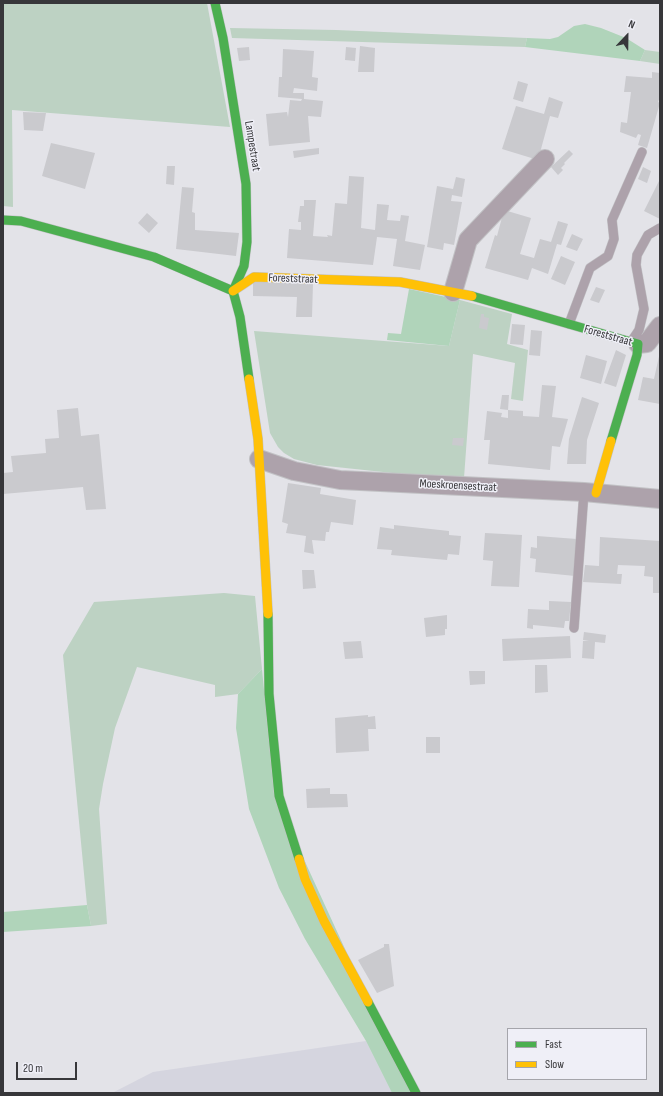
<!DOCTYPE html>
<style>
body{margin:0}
#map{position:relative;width:663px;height:1096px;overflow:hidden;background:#e3e3e8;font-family:"Sofia Sans Condensed",sans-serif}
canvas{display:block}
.frame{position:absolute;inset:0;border:4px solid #37373a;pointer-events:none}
.legend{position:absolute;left:507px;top:1028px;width:140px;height:52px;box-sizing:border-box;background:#efeff7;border:1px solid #a5a5ab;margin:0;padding:5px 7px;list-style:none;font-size:12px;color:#37373a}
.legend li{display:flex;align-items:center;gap:8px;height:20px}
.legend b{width:20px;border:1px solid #a5a5ab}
.north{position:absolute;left:607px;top:16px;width:40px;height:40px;-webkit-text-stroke:3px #efeff7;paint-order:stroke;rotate:22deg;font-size:11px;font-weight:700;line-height:16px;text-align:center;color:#37373a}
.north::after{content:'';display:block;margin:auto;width:14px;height:18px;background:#37373a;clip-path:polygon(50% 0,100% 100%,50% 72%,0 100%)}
.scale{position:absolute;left:16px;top:1062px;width:61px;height:18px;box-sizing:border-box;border:2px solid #37373a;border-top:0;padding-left:5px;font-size:12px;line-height:14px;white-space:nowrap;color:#37373a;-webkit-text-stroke:3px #efeff7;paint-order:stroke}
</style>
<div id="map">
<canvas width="663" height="1096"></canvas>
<div class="frame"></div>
<ul class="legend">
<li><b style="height:5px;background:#4caf50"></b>Fast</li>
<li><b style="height:5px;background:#ffc107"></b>Slow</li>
</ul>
<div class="north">N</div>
<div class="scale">20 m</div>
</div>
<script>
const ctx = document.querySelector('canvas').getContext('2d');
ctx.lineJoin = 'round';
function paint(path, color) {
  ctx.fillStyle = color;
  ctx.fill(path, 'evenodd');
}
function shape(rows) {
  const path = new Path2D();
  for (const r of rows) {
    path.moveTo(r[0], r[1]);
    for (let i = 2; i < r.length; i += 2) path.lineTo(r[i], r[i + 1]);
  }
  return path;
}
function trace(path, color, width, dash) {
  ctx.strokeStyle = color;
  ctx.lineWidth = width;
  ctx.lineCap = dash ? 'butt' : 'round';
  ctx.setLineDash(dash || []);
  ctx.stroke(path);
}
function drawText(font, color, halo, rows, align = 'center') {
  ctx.font = font + ' "Sofia Sans Condensed",sans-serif';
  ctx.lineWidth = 3;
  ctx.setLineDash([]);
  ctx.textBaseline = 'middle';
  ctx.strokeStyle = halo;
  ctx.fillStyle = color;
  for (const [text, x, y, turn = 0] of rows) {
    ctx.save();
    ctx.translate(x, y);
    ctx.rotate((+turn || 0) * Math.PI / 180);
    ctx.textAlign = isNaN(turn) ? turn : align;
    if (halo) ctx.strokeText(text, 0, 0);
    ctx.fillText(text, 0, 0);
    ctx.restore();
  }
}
paint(shape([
 [366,1041,392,1093,112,1093,153,1072]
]), '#d5d5df');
paint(shape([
 [3,3,207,3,230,127,12,110,13,207,3,206],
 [230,28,336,30,527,38,525,47,232,38],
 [645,50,660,52,660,64,640,61],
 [460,300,512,314,507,344,528,350,523,401,511,399,515,363,473,354,464,478,440,478,317,465,294,459,284,453,278,447,270,433,254,331,449,346],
 [224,593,255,596,262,669,238,694,215,697,215,685,137,667,115,728,103,784,99,809,107,924,91,926,87,905,63,655,94,602]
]), '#bdd2c3');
paint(shape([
 [585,24,601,28,626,38,645,50,640,61,525,47,527,38,550,39,558,37,574,26],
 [409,289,460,300,449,346,387,340,388,333,401,334],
 [262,669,274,794,411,1093,392,1093,366,1041,305,939,279,888,249,809,236,728,238,694],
 [87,905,91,926,3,932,3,912]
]), '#b0d4ba');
paint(shape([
 [360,46,375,48,374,72,358,72],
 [249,47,250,60,239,61,237,48],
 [346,47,356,48,355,61,345,60],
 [283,49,314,51,312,77,318,78,317,91,294,88,293,93,304,93,304,99,323,101,321,117,308,116,310,142,269,146,266,114,287,112,288,117,290,100,301,101,302,99,278,97,279,77,282,77],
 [652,72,660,73,660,97,658,102,660,103,647,148,638,145,641,135,638,134,636,138,620,132,621,122,627,123,631,92,624,92,626,76,652,78],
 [518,81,528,84,523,102,513,99],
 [549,97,563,102,558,118,550,116,538,160,502,149,516,106,544,114],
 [23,112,46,113,43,131,24,130],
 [51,143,95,153,85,189,42,176],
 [319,148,319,154,294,158,293,151],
 [569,150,573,154,564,163,565,164,561,168,563,170,558,175,551,167],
 [167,166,175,166,174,185,166,184],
 [643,167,651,171,647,183,638,179],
 [349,176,364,177,361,228,375,230,377,204,389,205,387,220,400,221,401,215,409,216,405,241,425,245,420,270,393,266,397,239,377,237,373,265,287,258,289,229,301,230,301,222,298,222,300,206,304,206,304,200,316,200,313,236,328,237,327,235,332,236,335,203,347,204],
 [456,177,465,179,462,197,452,195,451,201,462,202,454,245,444,243,443,250,427,247,437,186,453,189],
 [660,179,660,219,644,211],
 [182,187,194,188,192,212,195,213,195,230,239,233,236,256,176,249],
 [504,210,531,218,520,254,534,258,540,239,551,242,558,221,568,224,561,245,557,244,548,274,532,268,528,280,485,268,495,235,497,236],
 [147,213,158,223,149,233,138,223],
 [572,234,583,239,577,251,566,247],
 [561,256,575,262,565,285,551,279],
 [253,281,313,283,312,317,296,317,297,297,253,296],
 [596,287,605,290,599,303,590,300],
 [481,314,484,314,484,317,489,318,487,330,479,328],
 [512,324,525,325,523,345,510,344],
 [531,330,542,331,540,356,529,355],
 [616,350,626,355,616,387,604,383],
 [660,352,660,404,638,400,643,377,654,379],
 [586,355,607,361,601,384,580,378],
 [542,385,556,386,552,417,568,419,560,447,552,446,550,470,488,464,490,440,484,440,487,411,502,413,501,417,508,418,508,410,523,411,523,416,539,417],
 [502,395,509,395,508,410,500,409],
 [582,397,599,403,587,440,586,464,567,464,569,439],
 [78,408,81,436,99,434,106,509,86,510,83,487,3,494,3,473,13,472,11,456,46,453,45,439,59,438,57,410],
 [453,438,464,438,463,446,452,445],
 [288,483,321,488,320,494,356,500,353,525,331,522,329,532,326,532,325,541,312,540,314,554,304,552,306,536,286,533,288,524,282,522],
 [394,525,449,531,449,535,461,536,459,555,448,554,447,560,391,555,392,550,377,549,380,527,394,529],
 [485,533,522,535,519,587,491,586,493,561,483,560],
 [537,536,577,539,575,576,535,572,536,559,530,558,531,547,537,548],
 [600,537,660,541,660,593,653,593,653,577,644,576,645,566,618,565,617,574,622,574,621,584,583,582,585,565,599,566],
 [302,570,314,570,316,588,303,589],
 [549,601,571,602,569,621,565,621,564,628,533,625,533,629,527,628,528,609,549,610],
 [447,615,447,629,445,629,445,635,426,637,424,618],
 [584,632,606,635,605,643,595,642,594,659,582,658,583,641,589,641,583,640],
 [570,636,571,658,503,661,502,639],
 [361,641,363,658,345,659,343,642],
 [535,665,547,665,548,692,535,693],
 [469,671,485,671,485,684,470,685],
 [368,715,368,717,375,716,376,729,368,729,369,751,336,753,335,718],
 [426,737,440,737,440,753,426,753],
 [330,788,330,794,347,794,348,807,307,808,306,789],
 [384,944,389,944,394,986,377,993,358,960,384,947]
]), '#cacace');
const lane = shape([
 [569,324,590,268,608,256,614,239,612,220,642,152],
 [631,342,639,330,644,309,636,265,637,255,648,235,660,228],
 [574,628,584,492]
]);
const street = shape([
 [453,292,468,240,545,159],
 [638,344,647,343,660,326],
 [259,459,294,471,340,480,584,492,660,499]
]);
const fast = shape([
 [215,3,223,38,246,184,247,242,244,266,233,291],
 [3,220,21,221,154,257,233,291,240,317,249,379],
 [472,296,638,344,637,355,611,441],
 [268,614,269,694,279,796,299,859],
 [368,1002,416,1093]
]);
const slow = shape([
 [233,291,254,277,400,282,472,296],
 [249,379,258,439,268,614],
 [596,493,611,441],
 [299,859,305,879,324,921,368,1002]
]);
trace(lane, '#c1c1c4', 10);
trace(street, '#c1c1c4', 20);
trace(fast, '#c1c1c4', 10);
trace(slow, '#c1c1c4', 10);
trace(lane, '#ada2ab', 9);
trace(street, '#ada2ab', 18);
trace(fast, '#4caf50', 9);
trace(slow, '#ffc107', 9);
drawText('12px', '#37373a', '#efeff7', [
 ["Lampestraat",252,146,81],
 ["Foreststraat",293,279,2],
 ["Foreststraat",608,336,16],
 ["Moeskroensestraat",458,486,3]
]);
</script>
